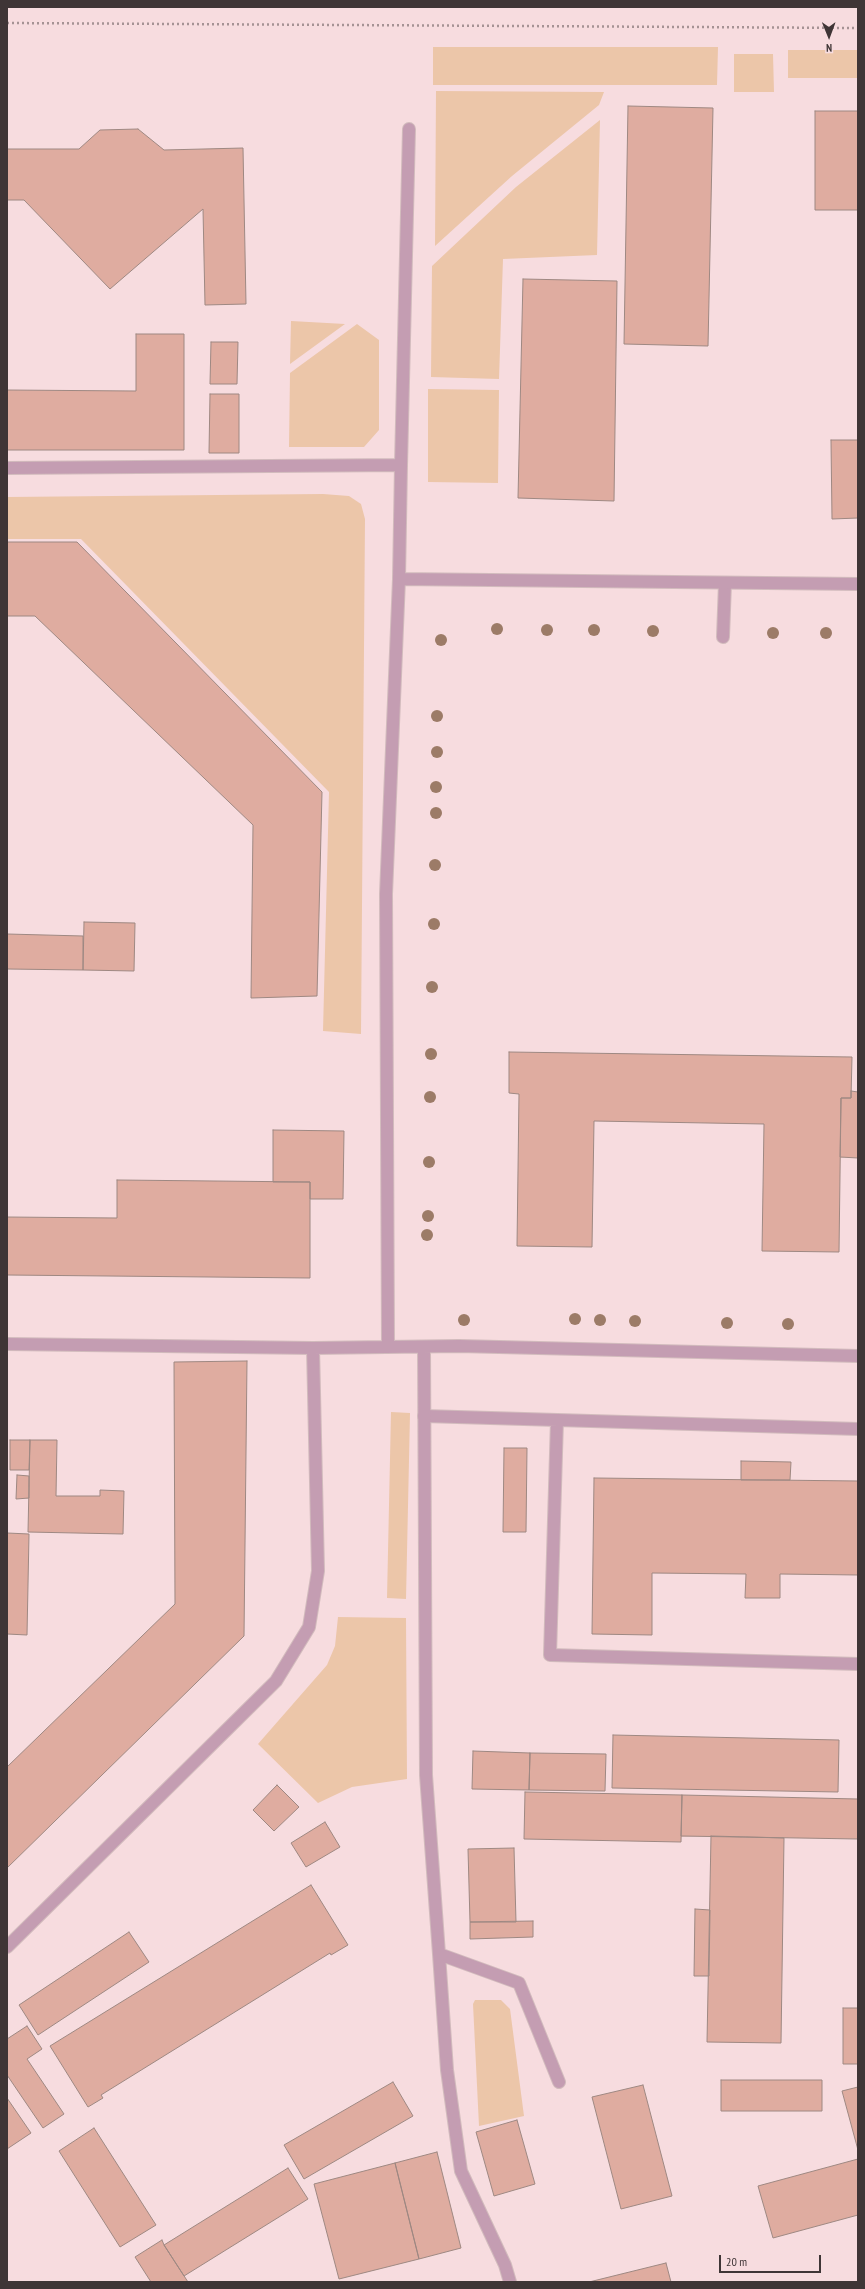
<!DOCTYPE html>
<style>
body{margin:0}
#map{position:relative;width:865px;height:2289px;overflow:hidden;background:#f7dcdf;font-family:"PT Sans Narrow",sans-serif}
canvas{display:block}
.frame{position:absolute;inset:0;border:8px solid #3f3536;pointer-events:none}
.north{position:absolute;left:809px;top:16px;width:40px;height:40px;-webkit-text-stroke:3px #f7dcdf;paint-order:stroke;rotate:179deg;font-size:11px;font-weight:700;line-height:16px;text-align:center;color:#3f3536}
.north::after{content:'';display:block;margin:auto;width:14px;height:18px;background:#3f3536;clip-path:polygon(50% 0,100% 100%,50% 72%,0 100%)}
.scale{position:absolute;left:719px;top:2255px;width:102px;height:18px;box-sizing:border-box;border:2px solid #3f3536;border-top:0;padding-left:5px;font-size:12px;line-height:14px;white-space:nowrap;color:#3f3536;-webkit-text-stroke:3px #f7dcdf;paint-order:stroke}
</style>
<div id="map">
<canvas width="865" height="2289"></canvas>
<div class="frame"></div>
<div class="north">N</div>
<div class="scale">20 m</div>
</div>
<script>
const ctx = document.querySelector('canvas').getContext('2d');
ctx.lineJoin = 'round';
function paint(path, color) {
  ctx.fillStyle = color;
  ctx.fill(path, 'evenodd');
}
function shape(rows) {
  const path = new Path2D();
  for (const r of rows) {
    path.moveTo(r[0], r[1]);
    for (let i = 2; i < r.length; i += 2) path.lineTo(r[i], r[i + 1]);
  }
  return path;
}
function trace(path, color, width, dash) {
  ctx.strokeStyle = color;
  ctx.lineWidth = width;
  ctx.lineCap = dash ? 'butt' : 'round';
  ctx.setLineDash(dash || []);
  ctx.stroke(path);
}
paint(shape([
 [433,47,718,47,717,85,433,85],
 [788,50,858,50,858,78,788,78],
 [734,54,773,54,774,92,734,92],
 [436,91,604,92,599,105,512,176,435,246],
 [600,120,597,255,503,259,499,379,431,377,432,266,516,187],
 [291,321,345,324,290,364],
 [357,324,379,340,379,430,364,447,289,447,290,373],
 [428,389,499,390,498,483,428,482],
 [323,494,349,496,361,504,365,519,361,1034,323,1031,329,792,81,539,7,539,7,497],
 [391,1412,410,1413,406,1599,387,1598],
 [338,1617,406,1618,407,1779,352,1787,318,1803,258,1744,327,1665,335,1646],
 [475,2000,501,2000,510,2009,524,2116,479,2126,473,2004]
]), '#ecc6a9');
const building = shape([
 [628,106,713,108,708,346,624,344,628,106],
 [815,111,858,111,858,210,815,210,815,111],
 [138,129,164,150,243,148,246,304,205,305,203,209,110,289,24,200,7,200,7,149,79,149,100,130,138,129],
 [523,279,617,281,614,501,518,498,523,279],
 [136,334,184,334,184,450,7,450,7,390,136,391,136,334],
 [211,342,238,342,237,384,210,384,211,342],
 [210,394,239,394,239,453,209,453,210,394],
 [831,440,858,440,858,518,832,519,831,440],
 [7,542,77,542,322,792,317,996,251,998,253,825,35,616,7,616,7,542],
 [84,922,135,923,134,971,83,970,84,922],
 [7,934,83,936,83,970,7,969,7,934],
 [509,1052,852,1057,851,1098,841,1098,839,1252,762,1251,764,1124,594,1121,592,1247,517,1246,519,1094,509,1093,509,1052],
 [851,1091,858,1092,858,1158,840,1157,841,1098,851,1098,851,1091],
 [273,1130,344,1131,343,1199,310,1199,310,1182,273,1182,273,1130],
 [117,1180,310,1182,310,1278,7,1275,7,1217,117,1218,117,1180],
 [247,1361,244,1636,7,1868,7,1767,175,1604,174,1362,247,1361],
 [10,1440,30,1440,29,1470,10,1470,10,1440],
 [30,1440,57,1440,56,1496,100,1496,100,1490,124,1491,123,1534,28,1532,30,1440],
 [504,1448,527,1448,526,1532,503,1532,504,1448],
 [741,1461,791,1462,790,1480,741,1480,741,1461],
 [17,1475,29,1476,29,1498,16,1499,17,1475],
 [594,1478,858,1481,858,1575,780,1574,780,1598,745,1598,746,1574,652,1573,652,1635,592,1634,594,1478],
 [7,1533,29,1534,27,1635,7,1634,7,1533],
 [613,1735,839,1740,838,1792,612,1788,613,1735],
 [473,1751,530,1753,529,1790,472,1789,473,1751],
 [530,1753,606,1754,605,1791,529,1790,530,1753],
 [277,1785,299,1807,274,1831,253,1810,277,1785],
 [525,1792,682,1795,681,1842,524,1839,525,1792],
 [682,1795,858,1799,858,1839,681,1836,682,1795],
 [325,1822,340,1847,306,1867,291,1843,325,1822],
 [711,1836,784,1838,781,2043,707,2042,711,1836],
 [514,1848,516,1922,470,1922,468,1849,514,1848],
 [311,1885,348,1945,331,1955,330,1953,101,2095,103,2098,88,2107,50,2046,311,1885],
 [695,1909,710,1910,709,1976,694,1976,695,1909],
 [533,1921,533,1937,470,1939,470,1922,533,1921],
 [129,1932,149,1962,38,2035,19,2005,129,1932],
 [843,2008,858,2008,858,2064,843,2064,843,2008],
 [27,2026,42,2049,27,2059,64,2114,43,2128,7,2075,7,2039,27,2026],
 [721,2080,822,2080,822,2111,721,2111,721,2080],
 [393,2082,413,2116,304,2179,284,2145,393,2082],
 [643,2085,672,2196,621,2209,592,2097,643,2085],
 [858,2087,858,2150,842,2091,858,2087],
 [7,2098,31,2133,7,2149,7,2098],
 [517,2120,535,2184,494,2196,476,2132,517,2120],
 [94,2128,156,2225,120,2247,59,2151,94,2128],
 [437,2152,461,2248,419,2259,395,2163,437,2152],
 [858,2159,858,2215,773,2238,758,2186,858,2159],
 [395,2163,419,2259,339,2279,314,2184,395,2163],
 [288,2168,308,2199,184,2276,164,2245,288,2168],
 [162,2240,164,2245,188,2282,151,2282,135,2257,162,2240],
 [666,2263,671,2282,589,2282,666,2263]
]);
paint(building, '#dfaca0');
trace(building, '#9e8882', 1);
const lane = shape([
 [723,637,725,583],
 [424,1416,858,1429],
 [557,1420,550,1655,858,1664]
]);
const street = shape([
 [401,465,409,129],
 [7,468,401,465,399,579,386,894,388,1347],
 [399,579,858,584],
 [7,1344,313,1348,459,1346,858,1356],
 [424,1347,426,1775,439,1954,519,1983,559,2082],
 [7,1947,276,1681,309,1627,318,1571,313,1348],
 [439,1954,447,2070,461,2171,505,2265,510,2282]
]);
trace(lane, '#d2bbbd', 14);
trace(street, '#d2bbbd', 14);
trace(shape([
 [7,23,858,28]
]), '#a59294', 2.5, [2, 3]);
trace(lane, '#c49db2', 12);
trace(street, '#c49db2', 12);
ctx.fillStyle = '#9c7b67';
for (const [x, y] of [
 [497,629],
 [547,630],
 [594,630],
 [653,631],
 [773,633],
 [826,633],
 [441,640],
 [437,716],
 [437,752],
 [436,787],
 [436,813],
 [435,865],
 [434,924],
 [432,987],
 [431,1054],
 [430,1097],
 [429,1162],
 [428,1216],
 [427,1235],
 [575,1319],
 [464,1320],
 [600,1320],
 [635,1321],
 [727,1323],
 [788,1324]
]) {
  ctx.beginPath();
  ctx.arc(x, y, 6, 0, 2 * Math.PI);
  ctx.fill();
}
</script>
